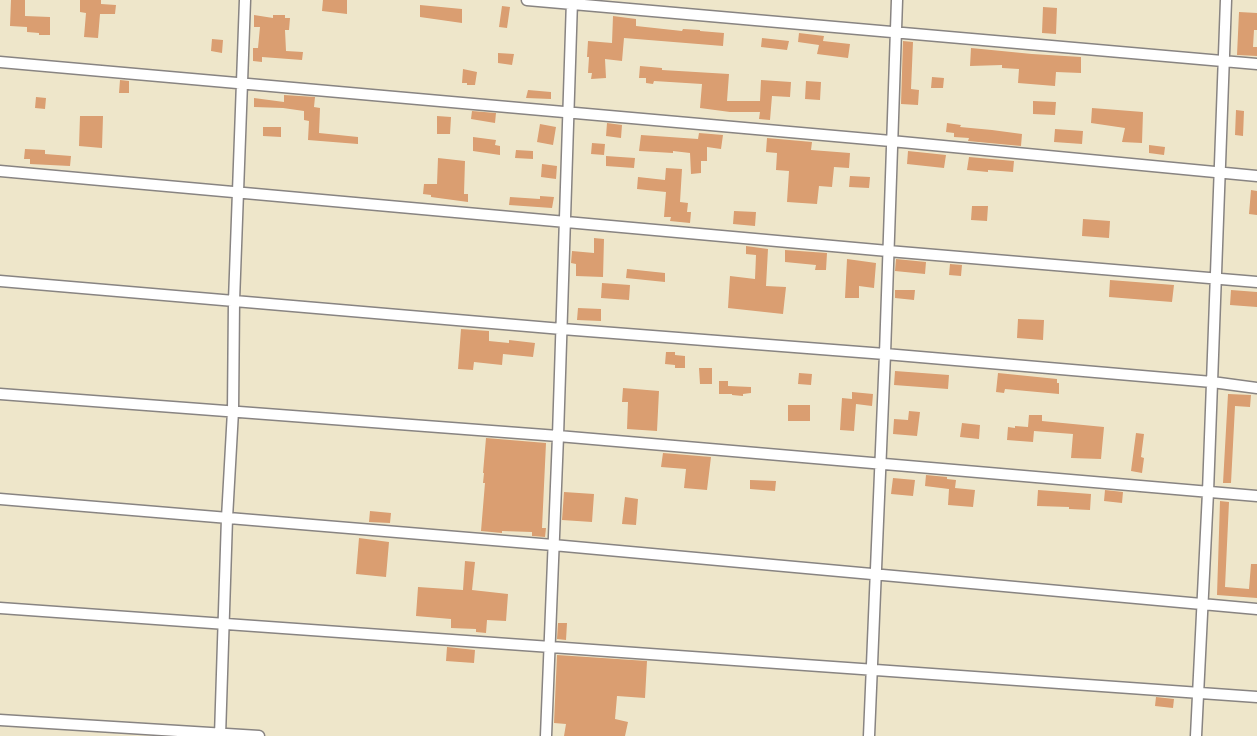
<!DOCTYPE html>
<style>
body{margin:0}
canvas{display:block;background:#eee6ca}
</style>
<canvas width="1257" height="736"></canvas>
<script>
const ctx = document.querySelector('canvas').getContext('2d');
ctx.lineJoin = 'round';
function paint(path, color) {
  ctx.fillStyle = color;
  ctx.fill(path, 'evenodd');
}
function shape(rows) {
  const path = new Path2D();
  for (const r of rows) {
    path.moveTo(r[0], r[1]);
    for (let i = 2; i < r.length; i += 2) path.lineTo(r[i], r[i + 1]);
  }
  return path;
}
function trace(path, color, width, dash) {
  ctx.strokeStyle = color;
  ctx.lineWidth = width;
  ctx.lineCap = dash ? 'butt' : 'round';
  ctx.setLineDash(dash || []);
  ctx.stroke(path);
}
paint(shape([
 [11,0,25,0,25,16,50,17,50,35,39,35,39,33,27,32,27,27,10,26],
 [80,0,101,0,101,4,116,5,115,14,100,14,98,38,84,37,86,13,80,12],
 [323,0,347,0,347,14,322,11],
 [420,5,462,9,462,23,420,17],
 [502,6,510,7,507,28,499,27],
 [1043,7,1057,8,1056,34,1042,33],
 [1239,12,1257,13,1257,30,1254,30,1253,47,1257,47,1257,56,1237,55],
 [254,15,273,18,273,15,285,15,285,18,290,18,289,30,285,30,286,51,303,52,302,60,262,57,262,62,253,61,253,48,258,48,260,27,254,27],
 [613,16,636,19,636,26,682,31,683,29,700,30,700,31,724,33,723,46,624,38,622,61,605,59,606,78,591,79,592,73,588,73,589,57,587,57,588,41,612,43],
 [799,33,824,36,823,41,850,44,848,58,817,54,819,45,798,42],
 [762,38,789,41,787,50,761,47],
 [212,39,223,40,222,53,211,51],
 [903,41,913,42,911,89,919,90,918,105,901,104],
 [971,48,1032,54,1081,57,1081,73,1056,72,1055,86,1018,83,1019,69,1002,68,1002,65,970,66],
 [498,53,514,54,512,65,498,63],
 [640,66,662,68,662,70,729,74,727,101,760,101,761,80,791,82,790,97,772,96,770,120,759,119,760,112,730,112,700,108,702,84,654,81,653,84,646,83,646,78,639,78],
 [463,69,477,72,475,85,467,85,467,83,462,83],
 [932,77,944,78,943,88,931,88],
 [120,80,129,81,129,93,119,93],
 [806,81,821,82,820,100,805,99],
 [528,90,551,92,551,99,526,98],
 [284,95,315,97,314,107,320,108,319,133,358,137,358,144,308,140,309,121,304,120,304,111,283,108,254,107,254,98,284,102],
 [36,97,46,98,45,109,35,108],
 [1033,101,1056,102,1055,115,1033,114],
 [1092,108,1143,112,1142,143,1122,142,1125,128,1091,123],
 [1236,110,1244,111,1243,136,1235,135],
 [472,111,496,113,495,123,471,119],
 [80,116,103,116,102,148,79,146],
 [437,116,451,117,450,134,437,134],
 [607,123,622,125,621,138,606,136],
 [947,123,961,125,960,127,992,130,1022,134,1021,146,968,141,969,138,954,137,954,133,946,132],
 [540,124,556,127,553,145,537,142],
 [263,127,281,127,281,137,263,136],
 [1055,129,1083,131,1082,144,1054,142],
 [699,133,723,135,721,149,707,147,707,161,701,161,701,173,691,174,690,153,673,151,673,153,639,151,641,135,698,139],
 [473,137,496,140,495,145,500,146,500,155,473,151],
 [767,138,812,142,811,150,850,153,849,168,834,167,832,187,819,186,817,204,787,202,789,171,776,170,777,153,766,152],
 [592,143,605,144,604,155,591,154],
 [1149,145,1165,147,1164,155,1149,153],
 [25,149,45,150,45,154,71,156,70,166,30,164,30,159,24,159],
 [516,150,533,151,533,159,515,158],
 [908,151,946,155,944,168,907,164],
 [606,156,635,158,634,168,606,166],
 [969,157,1014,161,1013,172,988,170,988,172,967,170],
 [438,158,465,161,464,194,468,194,468,202,431,197,431,195,423,194,424,184,437,184],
 [542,164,557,166,556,179,541,177],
 [666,168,682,169,680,202,688,203,687,212,691,212,690,223,670,221,671,217,664,217,666,192,637,189,638,177,665,180],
 [850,176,870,177,869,188,849,187],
 [1251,190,1257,191,1257,215,1249,214],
 [540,196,554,197,552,208,509,205,510,197,540,199],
 [972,206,988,206,987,221,971,220],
 [734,211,756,212,755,226,733,224],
 [1083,219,1110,221,1109,238,1082,236],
 [594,238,604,239,603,277,576,276,576,264,571,263,572,251,594,253],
 [746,246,768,249,766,286,786,287,783,314,728,308,730,276,755,279,756,255,746,254],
 [785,250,827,253,826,270,815,270,816,265,785,262],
 [847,259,876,263,874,288,859,286,859,298,845,298],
 [896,259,926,262,925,274,895,271],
 [950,264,962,265,961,276,949,275],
 [627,269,665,273,665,282,626,278],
 [1110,280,1174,285,1172,302,1109,297],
 [602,283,630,285,629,300,601,298],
 [895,290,915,290,914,300,895,298],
 [1231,290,1257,292,1257,307,1230,305],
 [578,308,601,309,601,321,577,320],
 [1018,319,1044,320,1043,340,1017,338],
 [461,329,489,331,489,341,509,343,509,340,535,343,533,357,503,354,502,365,474,362,473,370,458,369],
 [666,352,675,352,675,355,685,356,685,368,675,368,675,365,665,364],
 [699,368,712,368,712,384,700,384],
 [895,371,949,375,948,389,894,385],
 [799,373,812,374,811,385,798,384],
 [998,373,1057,379,1057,383,1059,383,1059,394,1005,389,1004,393,996,392],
 [719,381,728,381,728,386,751,387,751,393,743,394,743,396,732,395,732,394,719,394],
 [623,388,659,391,657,431,627,429,628,402,622,402],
 [852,392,873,394,872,406,856,404,854,431,840,430,842,398,852,399],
 [1228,394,1251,395,1250,407,1235,406,1231,483,1223,483],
 [788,405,810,405,810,421,788,421],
 [909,411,920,412,917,436,893,434,894,419,908,420],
 [1029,415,1042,415,1042,421,1104,427,1101,459,1071,458,1073,434,1034,431,1033,442,1007,440,1008,427,1015,428,1015,426,1028,427],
 [962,423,980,425,979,439,960,437],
 [1136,433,1144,434,1141,457,1144,458,1142,473,1131,471],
 [486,438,546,443,542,528,546,528,545,537,532,536,532,532,502,531,502,533,481,531,485,483,483,483,484,473,483,473],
 [663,453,711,457,707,490,684,488,686,469,661,467],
 [926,475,947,477,947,479,956,480,955,488,975,490,973,507,948,505,949,489,925,486],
 [893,478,915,480,913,496,891,494],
 [750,480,776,481,775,491,750,489],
 [1038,490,1091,494,1090,510,1069,509,1069,507,1037,506],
 [1105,490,1123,492,1122,503,1104,501],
 [564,492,594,494,592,522,562,520],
 [625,497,638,499,636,525,622,524],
 [1220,501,1229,502,1225,587,1249,589,1251,564,1257,564,1257,598,1217,595],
 [370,511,391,513,390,523,369,522],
 [359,538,389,542,386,577,356,574],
 [465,561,475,562,472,590,508,594,506,621,487,620,486,633,476,632,476,629,451,628,451,619,416,616,418,587,463,590],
 [558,623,567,623,566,640,557,639],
 [447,647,475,650,474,663,446,661],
 [557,655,647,661,645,698,617,696,615,719,628,722,625,736,564,736,566,724,554,723],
 [1156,697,1174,699,1173,708,1155,706]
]), '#da9e71');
const minor = shape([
 [527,0,1257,64],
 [0,62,891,141,1257,176],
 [0,171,888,251,1257,282],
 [0,281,562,329,885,354,1212,382,1257,388],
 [0,394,558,436,1257,496],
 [0,499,553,545,1257,609],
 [0,608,1257,697],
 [0,720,259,736],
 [220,736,227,518,233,411,234,301,245,0],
 [546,736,558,436,572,0],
 [869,736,885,354,897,0],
 [1196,736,1208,492,1226,0]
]);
trace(minor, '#888482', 13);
trace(minor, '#fff', 10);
</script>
